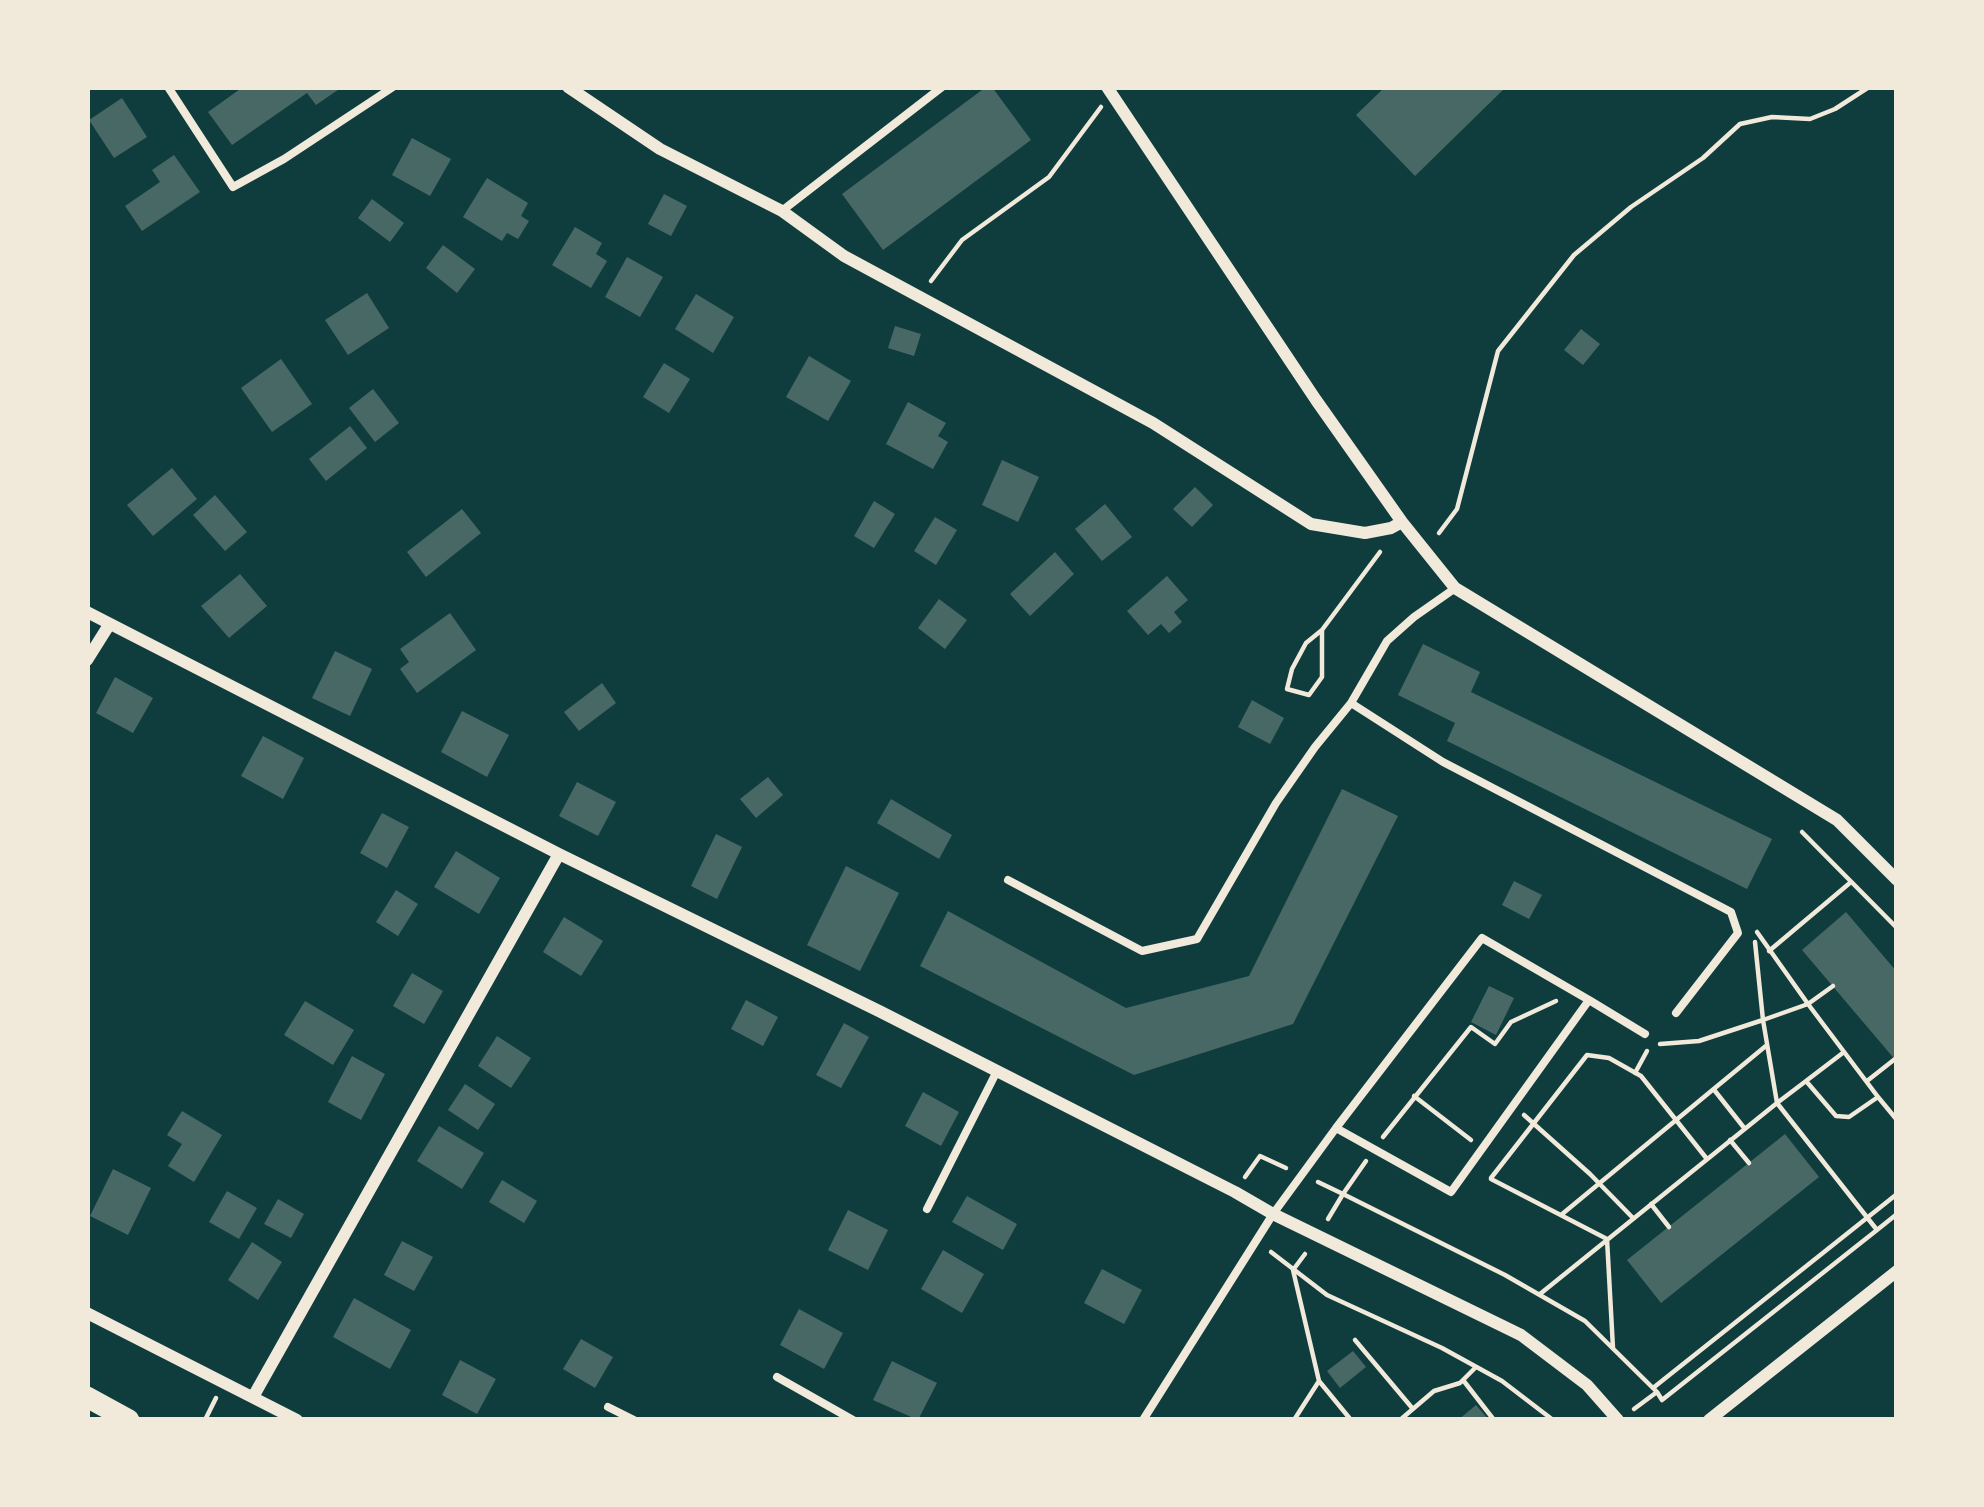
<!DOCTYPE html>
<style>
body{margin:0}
#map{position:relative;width:1984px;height:1507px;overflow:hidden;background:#0f3d3e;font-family:Commissioner,sans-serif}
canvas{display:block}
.frame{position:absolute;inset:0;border:90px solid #f1e9da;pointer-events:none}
</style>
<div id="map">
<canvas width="1984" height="1507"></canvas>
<div class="frame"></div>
</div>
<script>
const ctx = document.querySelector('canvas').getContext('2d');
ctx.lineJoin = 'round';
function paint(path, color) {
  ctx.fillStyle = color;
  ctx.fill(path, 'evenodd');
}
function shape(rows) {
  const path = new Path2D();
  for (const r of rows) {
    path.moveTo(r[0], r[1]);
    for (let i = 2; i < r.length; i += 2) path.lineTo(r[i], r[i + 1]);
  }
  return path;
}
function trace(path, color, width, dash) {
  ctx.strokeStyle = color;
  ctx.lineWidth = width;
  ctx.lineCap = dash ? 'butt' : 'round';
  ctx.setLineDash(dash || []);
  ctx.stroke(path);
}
paint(shape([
 [243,87,342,87,316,105,307,93,232,145,208,112],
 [986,87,992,87,1031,140,883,250,842,194],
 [1385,87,1506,87,1415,176,1356,115],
 [122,98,147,137,114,158,89,120],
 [412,138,451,159,430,196,392,175],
 [174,155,200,192,142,231,125,206,160,182,152,170],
 [487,178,528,203,521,216,529,221,518,239,507,233,502,241,463,217],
 [664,194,687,206,671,236,648,224],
 [372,199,404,223,390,242,358,218],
 [575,227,602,243,596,254,607,261,591,288,552,265],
 [443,245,475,269,457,293,426,268],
 [627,257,663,277,640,317,605,297],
 [367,293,389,328,348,355,325,320],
 [696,294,734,317,713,353,675,329],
 [895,326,921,334,914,356,888,348],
 [1581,329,1600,344,1583,365,1564,350],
 [809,356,851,381,828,421,786,397],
 [281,359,312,404,272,432,241,388],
 [664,363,690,379,669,413,643,397],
 [373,389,399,423,375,442,349,408],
 [908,402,946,423,938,436,948,442,933,469,886,444],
 [350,426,367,448,326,481,309,459],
 [1002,460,1039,477,1018,522,982,505],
 [172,468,197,499,153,536,127,505],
 [1195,487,1213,505,1192,527,1173,509],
 [215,495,247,532,225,551,193,515],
 [874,501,895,514,874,548,854,536],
 [1105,504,1132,537,1102,561,1075,529],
 [462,509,481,533,426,577,407,552],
 [935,517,957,530,936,565,914,551],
 [1055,552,1074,574,1030,616,1010,594],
 [240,574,267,606,229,638,201,606],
 [1167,576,1188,600,1174,612,1182,622,1169,633,1161,624,1148,635,1127,611],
 [939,599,967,620,945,649,918,628],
 [450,613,476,650,417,693,400,669,409,662,400,649],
 [1423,644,1480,672,1471,692,1772,839,1747,889,1447,741,1455,723,1398,695],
 [335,651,372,669,350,716,312,698],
 [115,677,153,698,133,733,96,713],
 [602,683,616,703,579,731,564,712],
 [1252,700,1284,718,1270,744,1238,727],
 [462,711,509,735,487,777,441,752],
 [263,736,304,758,283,799,241,776],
 [768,777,783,795,756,818,740,799],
 [577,782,616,802,598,836,559,816],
 [1342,789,1398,816,1293,1024,1134,1075,920,966,948,911,1126,1008,1249,976],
 [891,799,952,835,939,859,877,823],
 [382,813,409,827,387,868,360,853],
 [716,834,742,847,717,899,691,886],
 [456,851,500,878,479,914,434,887],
 [846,866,899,893,860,971,807,945],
 [1514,881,1542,895,1529,919,1502,905],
 [396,890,418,904,398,936,376,922],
 [1846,912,1897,972,1897,1062,1802,950],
 [564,917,603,941,581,976,543,952],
 [412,973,443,991,424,1024,393,1006],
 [1489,986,1514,998,1496,1035,1471,1022],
 [746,1000,778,1017,763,1046,731,1029],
 [305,1001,354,1030,333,1065,284,1035],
 [844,1023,869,1037,841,1088,816,1075],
 [497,1036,531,1058,511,1088,478,1066],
 [352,1056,385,1074,361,1120,328,1102],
 [465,1084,495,1104,478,1130,448,1110],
 [923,1092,959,1112,941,1146,905,1126],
 [182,1111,222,1135,194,1182,168,1166,182,1144,167,1135],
 [439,1126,484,1153,462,1189,417,1161],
 [1785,1134,1819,1177,1661,1303,1627,1260],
 [113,1169,151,1188,128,1235,90,1216],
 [502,1180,537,1201,524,1223,489,1202],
 [227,1191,257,1208,239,1239,209,1222],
 [967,1196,1017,1224,1003,1250,952,1222],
 [278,1199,304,1214,291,1238,264,1224],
 [848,1210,888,1230,868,1270,828,1250],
 [402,1241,433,1257,414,1291,384,1275],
 [252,1242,282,1262,258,1300,228,1280],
 [943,1250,984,1274,962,1313,921,1289],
 [1102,1269,1142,1290,1124,1324,1084,1303],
 [354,1298,411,1330,390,1369,333,1337],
 [799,1309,843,1333,824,1369,780,1345],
 [581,1339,613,1357,595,1388,563,1369],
 [1353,1351,1366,1367,1340,1388,1327,1371],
 [460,1360,496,1379,477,1414,442,1395],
 [892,1361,937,1383,918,1420,873,1400],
 [1476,1405,1489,1420,1458,1420]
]), '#486865');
trace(shape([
 [931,281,962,240,1049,177,1101,107],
 [1439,533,1457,509,1498,351,1574,255,1631,207,1703,158,1740,124,1772,117,1810,119,1835,109,1869,87],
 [1322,630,1306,643,1292,669,1287,689,1309,695,1322,677,1322,630,1380,552],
 [1802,832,1897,928],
 [1757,932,1808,1004,1833,986],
 [1769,951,1851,882],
 [1660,1044,1699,1041,1763,1020,1808,1004,1878,1097,1849,1117,1836,1116,1806,1081,1777,1103,1763,1020,1755,942],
 [1635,1073,1647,1051],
 [1806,1081,1844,1052],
 [1867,1081,1895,1059],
 [1715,1091,1745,1129],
 [1414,1096,1471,1140],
 [1878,1097,1897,1120],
 [1524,1115,1590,1174,1633,1218],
 [1383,1137,1471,1027,1495,1044,1511,1022,1556,1001],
 [1730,1140,1749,1163],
 [1245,1177,1260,1156,1286,1168],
 [1491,1178,1587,1055,1609,1058,1641,1076,1707,1159],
 [1491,1179,1607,1239,1613,1348],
 [1318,1182,1343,1194,1366,1161],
 [1651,1204,1669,1227],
 [1561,1215,1767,1045],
 [1328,1219,1343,1194,1505,1275,1585,1321,1657,1392,1634,1409],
 [1877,1230,1897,1214],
 [1271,1252,1327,1295,1442,1348,1502,1381,1553,1420],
 [1540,1294,1777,1103,1877,1230,1662,1400,1657,1392],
 [1355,1340,1413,1409],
 [1463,1380,1494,1420],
 [1319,1381,1351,1420],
 [1653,1388,1897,1194],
 [205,1420,216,1398],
 [1294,1420,1319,1381,1293,1270,1305,1254],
 [1400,1420,1434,1391,1460,1383,1476,1367]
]), '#f1e9da', 4.5);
trace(shape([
 [168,87,233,187,284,159,393,87],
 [783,210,942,87],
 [1351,703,1443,762,1731,912,1738,933,1676,1013],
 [1008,880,1142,951,1197,939,1276,803,1315,747,1351,703,1387,641,1414,617,1454,589],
 [1589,1000,1645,1034],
 [927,1209,997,1071],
 [777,1377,853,1420],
 [608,1407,634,1420],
 [1143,1420,1273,1214,1336,1128,1451,1192,1589,1000,1482,938,1336,1128]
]), '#f1e9da', 8);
trace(shape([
 [568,87,660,149,782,211,844,256,1153,423,1311,524,1365,533,1391,528,1402,522],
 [1107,87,1316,400,1402,522,1455,588,1837,820,1897,880],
 [87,612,559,854,881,1012,1235,1192,1273,1214,1521,1335,1587,1385,1618,1420],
 [87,660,109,625],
 [87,1313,297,1420],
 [253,1397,559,854],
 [1709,1420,1897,1271]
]), '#f1e9da', 12);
trace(shape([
 [87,1397,129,1420]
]), '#f1e9da', 21);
</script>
